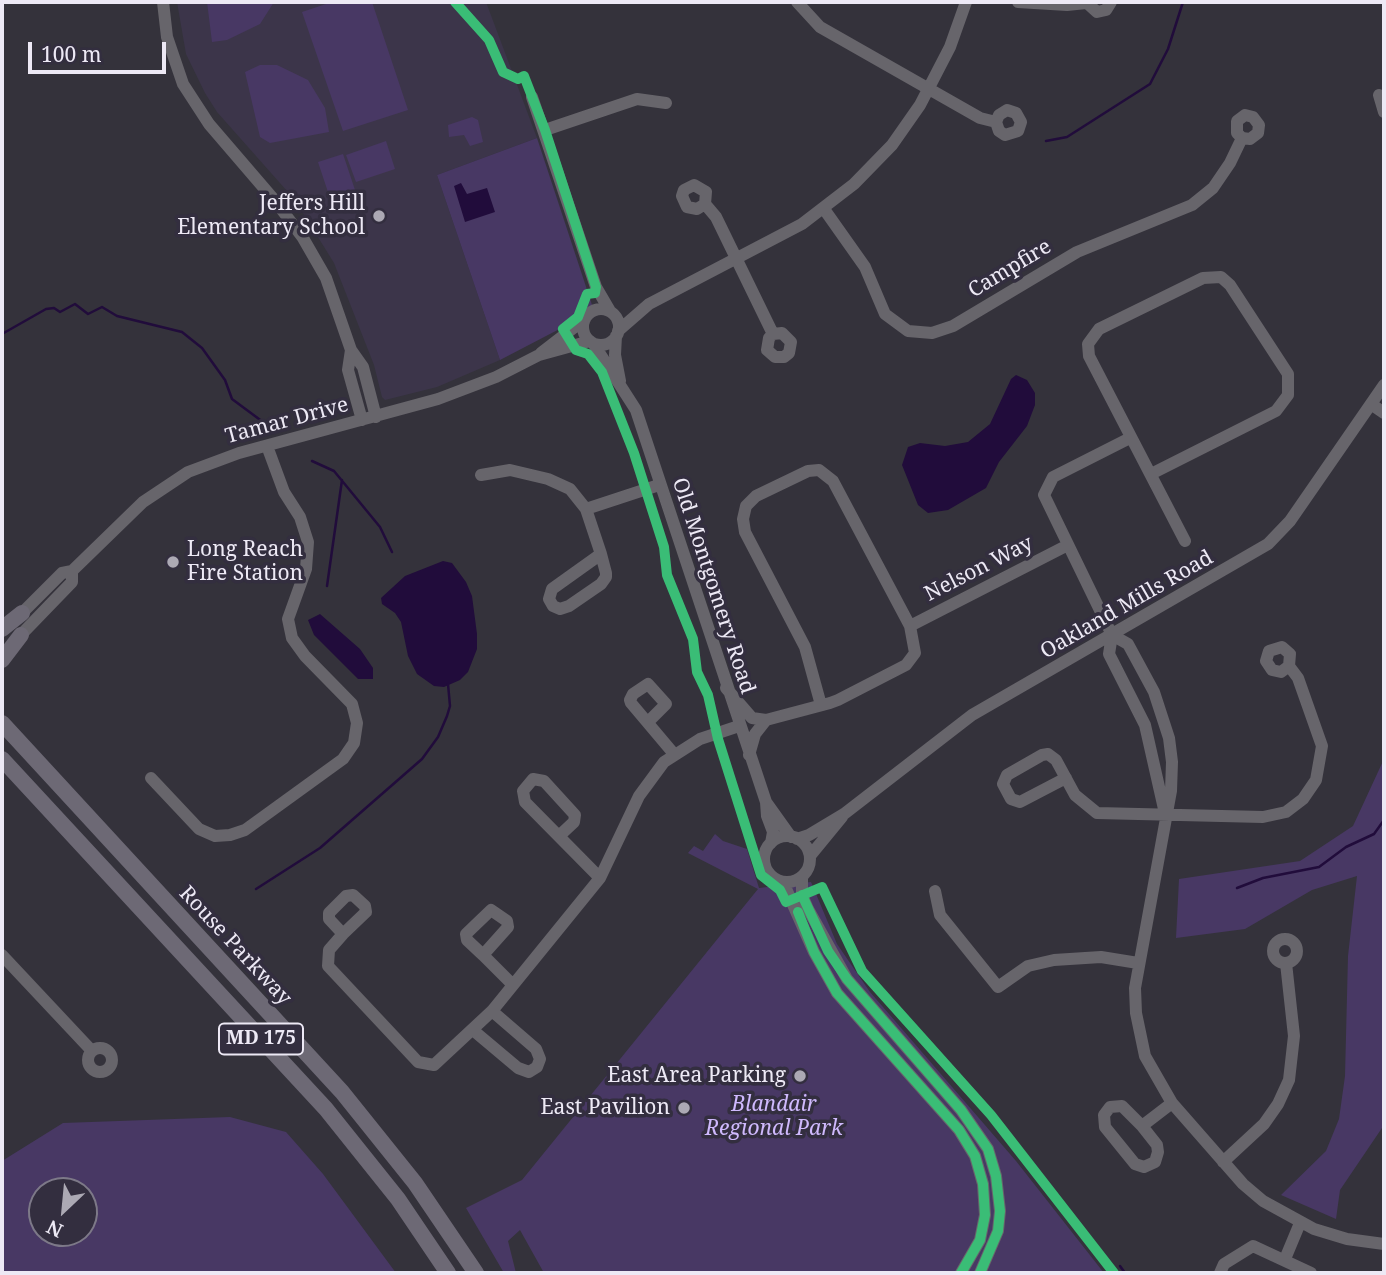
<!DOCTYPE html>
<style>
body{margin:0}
#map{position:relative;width:1386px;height:1275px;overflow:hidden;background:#34323b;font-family:"Noto Serif",serif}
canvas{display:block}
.frame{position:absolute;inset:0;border:4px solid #ede9f5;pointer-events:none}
.north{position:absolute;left:28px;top:1177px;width:70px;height:70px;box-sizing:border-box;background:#332e3f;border:2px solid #7d7988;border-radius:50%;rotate:206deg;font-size:19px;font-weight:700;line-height:28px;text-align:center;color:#ede9f5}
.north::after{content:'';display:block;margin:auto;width:24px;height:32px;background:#aca9b4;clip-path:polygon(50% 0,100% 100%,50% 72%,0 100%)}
.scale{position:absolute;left:28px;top:42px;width:138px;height:32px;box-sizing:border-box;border:4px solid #ede9f5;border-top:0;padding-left:9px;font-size:21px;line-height:24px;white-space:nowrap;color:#ede9f5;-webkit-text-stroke:5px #332e3f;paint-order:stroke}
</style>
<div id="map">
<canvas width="1386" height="1275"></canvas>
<div class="frame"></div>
<div class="north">N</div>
<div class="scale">100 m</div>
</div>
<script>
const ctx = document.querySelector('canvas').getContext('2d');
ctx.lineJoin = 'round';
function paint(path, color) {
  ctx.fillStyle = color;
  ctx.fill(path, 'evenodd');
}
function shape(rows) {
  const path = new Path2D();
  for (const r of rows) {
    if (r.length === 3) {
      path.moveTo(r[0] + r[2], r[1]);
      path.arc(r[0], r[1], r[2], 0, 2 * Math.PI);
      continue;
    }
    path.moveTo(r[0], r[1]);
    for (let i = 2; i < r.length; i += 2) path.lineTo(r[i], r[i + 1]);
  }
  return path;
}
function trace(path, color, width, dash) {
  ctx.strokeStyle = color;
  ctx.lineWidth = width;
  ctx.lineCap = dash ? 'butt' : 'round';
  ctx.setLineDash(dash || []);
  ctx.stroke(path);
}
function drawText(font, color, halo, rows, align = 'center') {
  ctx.font = font + ' "Noto Serif",serif';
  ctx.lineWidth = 7;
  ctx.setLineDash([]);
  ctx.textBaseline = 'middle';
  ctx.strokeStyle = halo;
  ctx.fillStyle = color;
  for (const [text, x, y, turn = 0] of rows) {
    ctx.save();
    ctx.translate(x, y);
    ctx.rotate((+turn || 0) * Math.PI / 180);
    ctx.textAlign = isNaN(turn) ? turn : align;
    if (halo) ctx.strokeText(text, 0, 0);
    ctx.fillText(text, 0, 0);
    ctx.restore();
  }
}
paint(shape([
 [177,2,486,2,537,138,437,175,500,360,437,387,385,400,382,397,374,365,334,263,295,200,217,112,205,93,186,54]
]), '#3c354a');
paint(shape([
 [207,2,274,2,260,24,227,40,212,42],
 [332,2,372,2,408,110,343,131,302,12],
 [260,65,277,65,308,80,325,108,329,132,270,143,260,137,245,72],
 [472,117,478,120,483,142,470,146,464,135,449,137,448,125],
 [537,138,594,311,500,360,437,175],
 [386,141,395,169,356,182,346,155],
 [343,154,355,190,330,198,318,162],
 [1384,759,1384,1125,1340,1190,1336,1219,1281,1195,1326,1151,1339,1119,1345,1076,1348,956,1357,876,1312,890,1245,929,1176,938,1179,879,1300,861,1353,826],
 [715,834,723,841,747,849,759,888,811,882,837,944,870,992,1016,1161,1104,1273,544,1273,520,1230,508,1241,516,1273,504,1273,466,1208,522,1180,758,889,688,853,694,846,703,851],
 [230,1117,286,1132,323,1174,396,1273,2,1273,2,1161,63,1123],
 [42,1191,84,1191,84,1233,42,1233]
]), '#483864');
paint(shape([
 [461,183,467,194,487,188,495,212,465,222,454,186],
 [1016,375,1027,380,1035,393,1035,405,1027,426,999,462,986,488,948,510,928,513,918,505,902,465,908,447,920,443,945,446,968,442,990,424,1011,379],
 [443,561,452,563,466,582,472,596,477,634,477,649,468,672,460,680,444,687,434,686,417,674,408,656,401,622,395,613,382,604,381,598,405,576],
 [320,614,360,649,373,668,373,679,358,679,314,635,308,620]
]), '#210c3b');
trace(shape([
 [1046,141,1067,137,1150,84,1168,49,1183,2],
 [2,334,46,309,54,308,60,312,75,304,88,314,102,307,117,316,182,332,202,348,225,380,232,399,263,422],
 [312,461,334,471,380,527,392,552],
 [327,586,342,480],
 [1237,888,1263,878,1319,867,1346,847,1374,834,1384,820],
 [256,889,320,848,422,759,438,737,447,716,450,706,448,684],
 [1120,1266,1125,1273]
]), '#210c3b', 2.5);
trace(shape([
 [163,2,167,37,183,84,209,124,276,202,303,238,326,278,351,350],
 [797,2,820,27,980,118,996,122,999,131,1005,135,1018,131,1021,122,1016,113,1007,110,999,115,996,122],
 [1018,2,1067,5,1086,3],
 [1086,2,1097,12,1106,10,1111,2],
 [1379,95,1384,112],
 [532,97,596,287,610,311],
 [545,130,637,99,666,103],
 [705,204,697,209,687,207,682,196,684,190,694,185,706,192,705,204,716,217,773,334,769,338,767,350,775,357,784,357,789,353,791,342,782,333,773,334],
 [824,209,865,267,885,314,908,331,932,333,953,326,1077,252,1192,205,1213,188,1230,163,1242,138,1237,133,1237,121,1245,115,1253,117,1259,125,1258,133,1250,139,1242,138],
 [601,327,18],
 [618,331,649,304,802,224,854,184,892,145,920,105,950,47,966,2],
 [616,336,615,355,620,381],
 [593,343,636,410,766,802,767,816,773,832,771,843],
 [541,353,585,319],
 [1371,404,1384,413],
 [362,420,348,370,351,350,363,367,376,417],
 [1151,474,1276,411,1288,395,1288,374,1230,285,1221,277,1203,278,1099,329,1088,344,1089,356,1185,541],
 [481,475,510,470,548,479,570,489,586,509],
 [601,554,552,589,549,599,553,606,560,609,569,606,601,584,606,577,606,573,601,554,586,509,659,485],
 [17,618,62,573,72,571,143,502,188,472,239,453,438,399,496,377,539,355,590,341],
 [910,626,1066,546],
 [1112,635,1128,644,1154,692,1169,738,1172,762,1171,791,1135,988,1136,1013,1145,1056,1172,1103,1243,1184,1263,1201,1314,1229,1347,1239,1384,1244],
 [1112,635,1044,495,1053,477,1130,438],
 [1112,635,1109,654,1145,725,1164,809],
 [15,641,72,582,72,571],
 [726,688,752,718,766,720,830,703,838,700,906,665,915,653,910,626,833,481,819,470,808,471,756,496,746,506,743,519,745,532,805,647,821,705],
 [648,722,666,704,648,684,633,694,630,700,631,703,674,754],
 [749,755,755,734,766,720],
 [151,778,199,829,215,836,230,835,245,830,343,759,354,743,357,723,352,704,305,656,292,638,288,619,306,569,308,542,300,517,284,492,267,446],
 [1066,778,1020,802,1011,799,1003,784,1007,775,1042,755,1048,754,1056,760,1075,795,1097,813,1263,817,1286,812,1303,799,1316,780,1322,746,1298,678,1289,666,1290,654,1282,647,1269,651,1266,661,1272,670,1281,672,1289,666],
 [766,802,791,837],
 [559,836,574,822,575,815,544,781,533,779,523,791,525,802,600,878],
 [787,859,23],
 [797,839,809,835,844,814,972,715,1268,544,1290,521,1384,385],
 [810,856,842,817],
 [802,877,802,895,808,909,847,979,961,1110,988,1149,996,1176,1000,1211,998,1231,980,1273],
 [783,882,814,952,837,993,959,1130,975,1156,983,1184,985,1215,980,1240,961,1273],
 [935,891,940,915,998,987,1028,966,1054,960,1101,957,1138,963],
 [343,934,366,912,365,906,353,895,346,896,329,913,329,919,343,934,329,950,328,966,418,1062,434,1065,492,1011,600,878,639,796,664,762,700,739,739,726],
 [1285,951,12],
 [2,955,92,1051],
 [483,955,467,940,466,934,491,910,507,921,508,927,483,955,513,985],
 [474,1031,518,1068,529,1072,537,1067,540,1059,536,1049,492,1011],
 [100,1060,12],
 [1142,1126,1157,1145,1158,1152,1155,1162,1144,1167,1135,1164,1105,1127,1104,1115,1110,1107,1122,1106,1142,1126,1172,1103],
 [1223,1162,1264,1124,1278,1104,1289,1080,1294,1036,1286,963],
 [1285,1259,1300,1223],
 [1220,1273,1224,1264,1253,1246,1311,1273]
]), '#67656b', 12);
trace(shape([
 [2,629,22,613],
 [2,660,21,635],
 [2,723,342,1092,415,1183,476,1273],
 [2,759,326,1109,398,1199,448,1273]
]), '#6d6975', 16);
trace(shape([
 [455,2,489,40,503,72,518,79,524,76,545,130,596,287,595,293,587,294,578,317,563,329,576,350,588,354,602,372,634,453,664,547,667,575,693,639,697,672,708,695,718,739,761,875,780,890,786,902,822,887,862,971,991,1115,1114,1273],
 [802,895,828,951,847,979,961,1110,988,1149,996,1176,1000,1211,998,1231,980,1273],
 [798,912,814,952,837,993,959,1130,975,1156,983,1184,985,1215,980,1240,961,1273]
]), '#3abd76', 10);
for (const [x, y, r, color] of [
 [379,216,7,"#aca9b4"],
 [173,562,7,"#aca9b4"],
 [800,1076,7,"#aca9b4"],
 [684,1108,7,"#aca9b4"]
]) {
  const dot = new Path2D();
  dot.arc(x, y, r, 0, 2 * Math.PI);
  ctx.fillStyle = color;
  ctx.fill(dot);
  trace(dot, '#332e3f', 2.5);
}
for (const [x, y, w] of [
 [261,1039,84]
]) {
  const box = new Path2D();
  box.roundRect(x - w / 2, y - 15.5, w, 31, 5);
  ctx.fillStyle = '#332e3f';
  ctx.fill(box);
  trace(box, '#ede9f5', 2);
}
drawText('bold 19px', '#ede9f5', null, [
 ["MD 175",261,1039]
]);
drawText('21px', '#ede9f5', '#332e3f', [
 ["Jeffers Hill",365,204],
 ["Elementary School",365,228],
 ["Long Reach",187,550,"left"],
 ["Fire Station",187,574,"left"],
 ["East Area Parking",786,1076],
 ["East Pavilion",670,1108]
], 'right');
drawText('21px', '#ede9f5', '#332e3f', [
 ["Campfire",1010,269,-31],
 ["Tamar Drive",287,421,-15],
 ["Nelson Way",979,569,-27],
 ["Old Montgomery Road",713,586,72],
 ["Oakland Mills Road",1127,605,-30],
 ["Rouse Parkway",235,946,47]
]);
drawText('italic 21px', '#cfb9fd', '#332e3f', [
 ["Blandair",774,1105],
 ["Regional Park",774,1129]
]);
</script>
